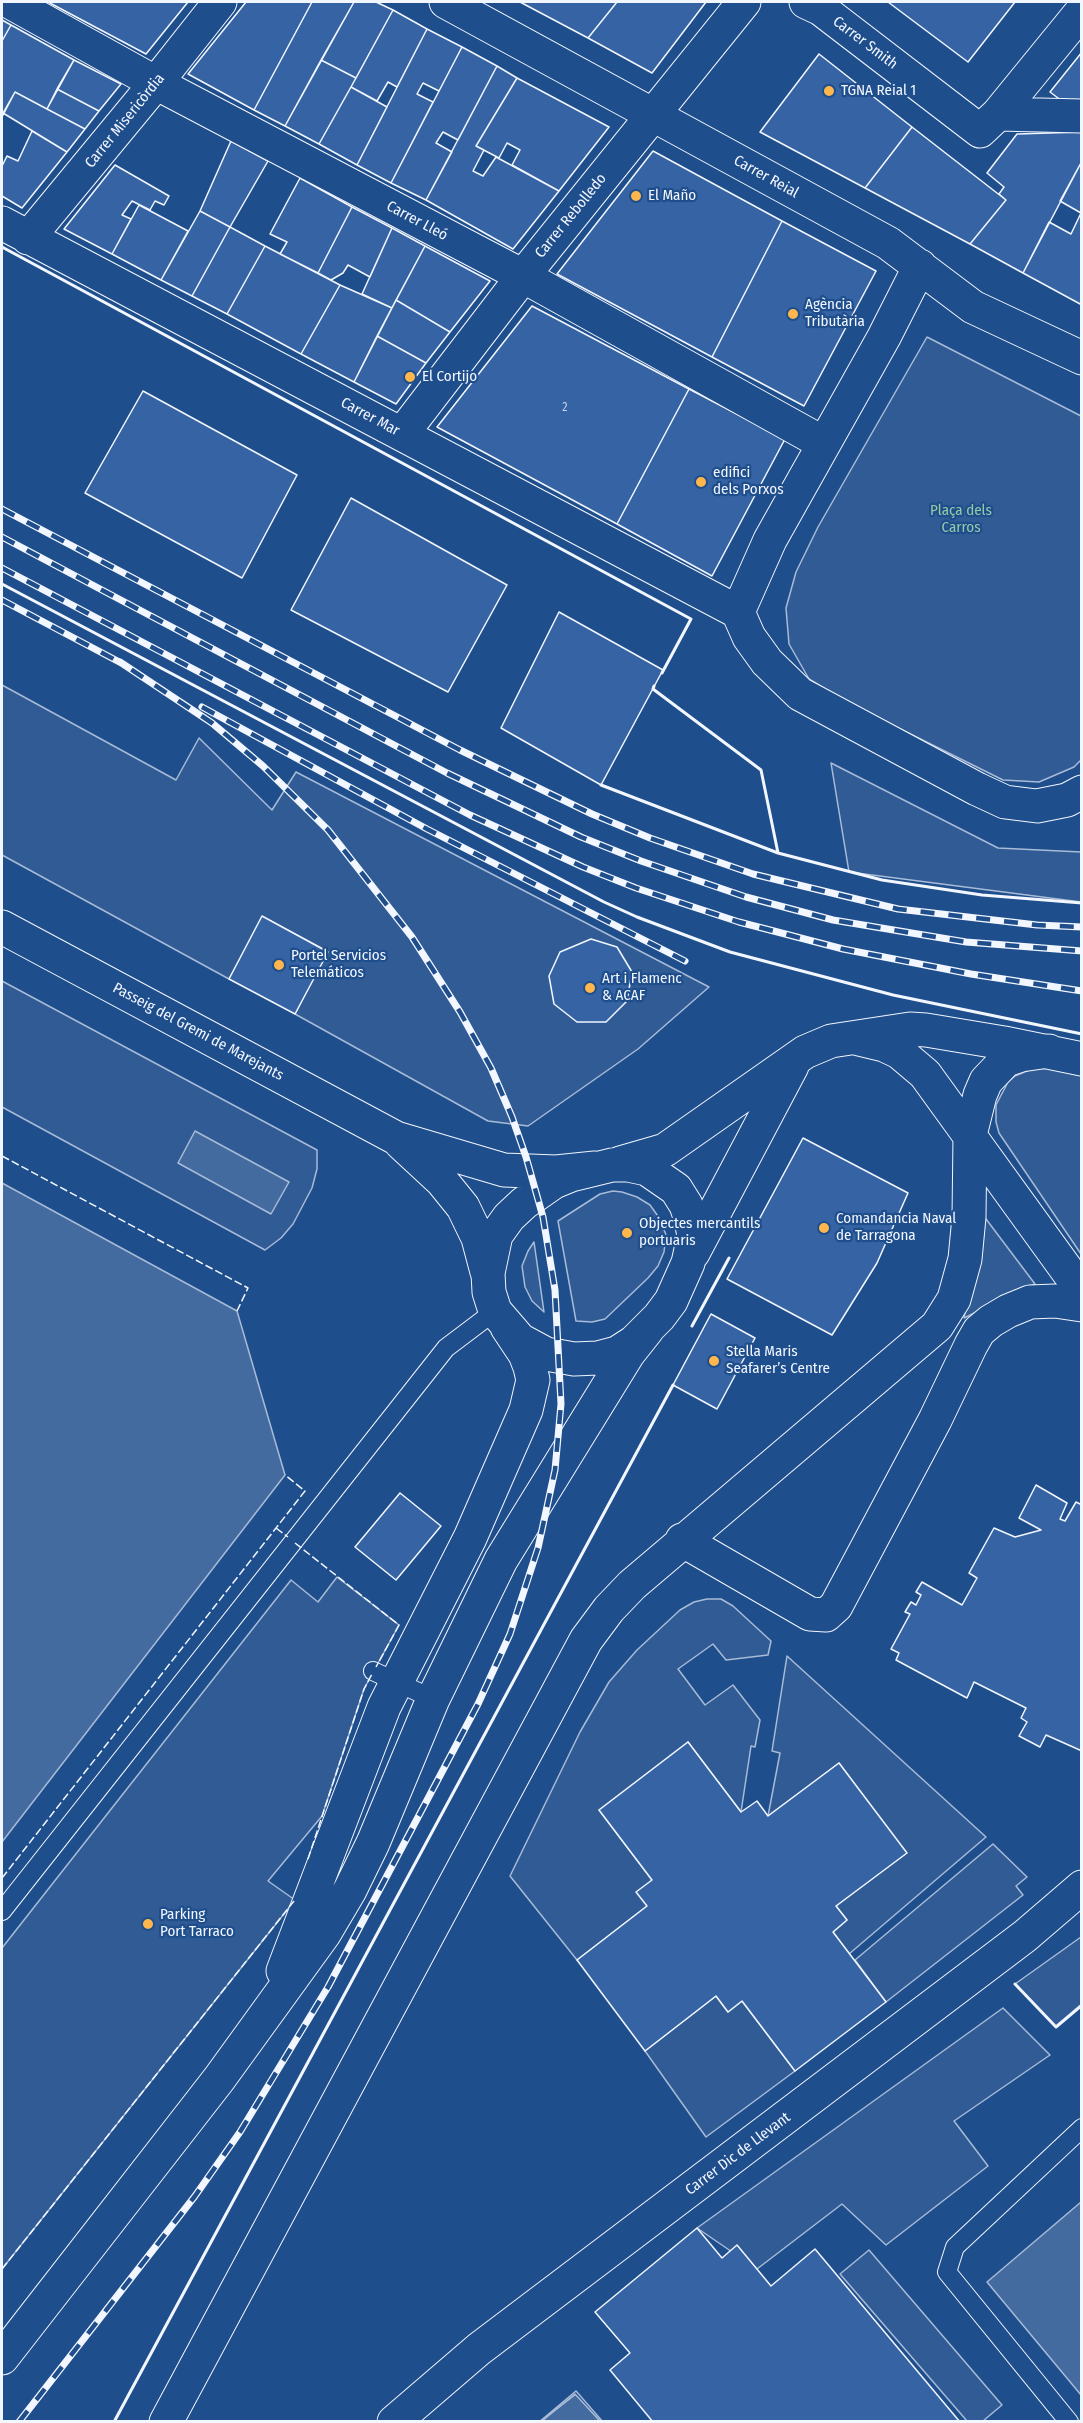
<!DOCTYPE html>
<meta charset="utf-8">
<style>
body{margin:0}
#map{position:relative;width:1083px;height:2423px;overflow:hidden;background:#1f4e8c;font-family:"Fira Sans Condensed",sans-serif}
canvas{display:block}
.frame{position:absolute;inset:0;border:3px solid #f2f6ff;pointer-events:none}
</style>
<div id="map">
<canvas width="1083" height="2423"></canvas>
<div class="frame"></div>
</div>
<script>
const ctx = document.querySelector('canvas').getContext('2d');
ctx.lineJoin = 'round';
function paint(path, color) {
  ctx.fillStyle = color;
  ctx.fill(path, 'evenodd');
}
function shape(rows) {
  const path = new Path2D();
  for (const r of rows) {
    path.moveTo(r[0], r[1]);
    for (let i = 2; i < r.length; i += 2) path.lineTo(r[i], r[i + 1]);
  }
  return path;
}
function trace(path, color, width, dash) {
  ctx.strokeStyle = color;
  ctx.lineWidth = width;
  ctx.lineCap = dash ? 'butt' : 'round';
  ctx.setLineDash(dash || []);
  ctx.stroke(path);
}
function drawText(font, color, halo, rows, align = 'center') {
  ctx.font = font + ' "Fira Sans Condensed",sans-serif';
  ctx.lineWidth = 4.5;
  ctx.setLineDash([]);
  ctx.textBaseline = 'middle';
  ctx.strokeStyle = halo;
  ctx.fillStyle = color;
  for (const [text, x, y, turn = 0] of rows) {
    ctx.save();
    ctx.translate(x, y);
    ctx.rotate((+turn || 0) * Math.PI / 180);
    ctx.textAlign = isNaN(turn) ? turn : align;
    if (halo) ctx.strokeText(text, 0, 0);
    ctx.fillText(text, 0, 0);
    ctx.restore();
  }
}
const built = shape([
 [927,337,1081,416,1082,759,1074,767,1039,782,1003,780,848,703,809,679,789,644,786,608,796,572,818,527,927,337],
 [2,685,176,780,199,738,272,810,296,772,709,987,638,1049,528,1126,488,1121,295,1014,327,951,263,917,229,979,2,855,2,685],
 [831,763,998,848,1081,852,1081,902,849,872,831,763],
 [2,981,317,1150,317,1169,312,1188,293,1224,281,1238,265,1250,2,1107,2,981],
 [1039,1066,1081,1074,1081,1254,999,1133,996,1122,996,1105,1008,1082,1015,1076,1039,1066],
 [613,1191,622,1192,637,1197,650,1205,660,1219,666,1235,664,1252,658,1266,648,1278,605,1319,592,1322,576,1321,558,1221,600,1194,613,1191],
 [983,1215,1035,1284,964,1318,983,1215],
 [534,1242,544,1312,532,1301,525,1287,522,1266,528,1251,534,1242],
 [337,1577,399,1625,364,1689,322,1816,268,1881,295,1900,2,2269,2,1948,291,1580,318,1602,337,1577],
 [707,1599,721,1599,733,1606,771,1641,768,1655,726,1660,713,1644,678,1669,705,1705,733,1685,760,1720,755,1747,751,1746,741,1812,688,1742,599,1810,652,1880,647,1906,577,1960,510,1876,580,1732,609,1682,637,1650,680,1610,694,1602,707,1599],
 [787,1656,986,1837,849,1954,833,1932,847,1920,836,1906,906,1853,839,1763,768,1816,780,1753,772,1751,787,1656],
 [993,1844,1027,1877,1016,1886,1023,1895,886,2002,855,1960,993,1844],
 [1081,1937,1081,2005,1056,2027,1015,1984,1081,1937],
 [716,1996,728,2012,742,2001,795,2071,706,2137,645,2051,716,1996],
 [1003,2008,1050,2055,954,2121,988,2166,886,2245,842,2204,757,2269,697,2228,1003,2008],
 [869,2250,1002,2405,983,2421,967,2421,840,2274,869,2250]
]);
paint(built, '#305b95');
trace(built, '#a8bbd7', 1.5);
const water = shape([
 [195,1131,289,1182,271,1214,178,1163,195,1131],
 [2,1183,237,1311,285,1475,2,1842,2,1183],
 [1081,2202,1081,2395,987,2282,1081,2202],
 [576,2394,600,2421,542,2422,545,2418,576,2394]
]);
paint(water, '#446ba0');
trace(water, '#a8bbd7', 1.5);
const pier = shape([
 [576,2391,603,2422,600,2421,575,2394,542,2421,539,2422,576,2391]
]);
paint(pier, '#1f4e8c');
trace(pier, '#a8bbd7', 1.5);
const building = shape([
 [48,2,188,2,146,54,48,2],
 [246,2,312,2,254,110,188,74,246,2],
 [312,2,354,2,285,126,254,110,312,2],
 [354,2,376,2,393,10,356,78,321,60,354,2],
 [520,2,617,2,588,38,520,2],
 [617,2,706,2,652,73,588,38,617,2],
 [888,2,1015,2,968,62,888,2],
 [393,10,427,29,397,87,388,82,377,101,351,87,393,10],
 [2,20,11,25,2,41,2,20],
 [11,25,74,60,47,109,15,92,2,117,2,41,11,25],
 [427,29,462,47,439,91,423,83,417,94,433,102,391,183,357,165,427,29],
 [462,47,497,66,458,140,443,132,436,143,452,152,426,200,391,183,462,47],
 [1082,52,1082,110,1074,110,1050,92,1082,52],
 [819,54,912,127,865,188,760,132,819,54],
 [74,60,121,84,99,111,57,89,74,60],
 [321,60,356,78,319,144,285,126,321,60],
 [497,66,517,78,476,146,484,150,473,171,483,176,496,157,559,191,513,249,426,200,497,66],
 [517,78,609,127,559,191,512,165,520,150,507,143,499,158,476,146,517,78],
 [351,87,387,107,357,165,319,144,351,87],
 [57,89,99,111,85,129,47,109,57,89],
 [15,92,47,109,85,129,67,152,3,113,15,92],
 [912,127,1006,200,970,244,865,188,912,127],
 [32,131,67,152,22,208,2,196,2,166,7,156,18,161,32,131],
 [1082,132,1082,161,1023,273,970,244,1006,200,999,194,1004,187,987,173,1017,134,1082,132],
 [231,141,268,161,230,227,200,211,231,141],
 [653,151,782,221,712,357,557,274,653,151],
 [1082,161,1082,305,1023,273,1049,222,1071,234,1081,213,1060,201,1082,161],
 [115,165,169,196,164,205,155,201,150,210,132,201,122,215,131,219,112,254,64,229,115,165],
 [300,178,352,207,318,273,280,254,287,242,270,234,300,178],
 [139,205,188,231,161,280,112,254,139,205],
 [352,207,392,228,370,277,348,265,343,273,331,280,318,273,352,207],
 [200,211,230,227,192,296,161,280,200,211],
 [782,221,876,271,804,406,712,357,782,221],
 [230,227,265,246,227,314,192,296,230,227],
 [392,228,425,246,392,308,362,294,392,228],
 [265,246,340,285,301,354,227,314,265,246],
 [425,246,490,281,450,332,396,300,425,246],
 [340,285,392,308,354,382,301,354,340,285],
 [396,300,450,332,426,363,377,336,396,300],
 [532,306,689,389,617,524,437,427,532,306],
 [377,336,426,363,396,404,354,382,377,336],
 [689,389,785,439,712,576,617,524,689,389],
 [143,391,297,475,242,578,85,493,143,391],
 [351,498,507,585,448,692,291,610,351,498],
 [559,612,663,670,601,785,501,728,559,612],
 [262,916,328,952,295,1014,229,979,262,916],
 [591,939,617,947,632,972,627,1001,606,1022,577,1022,554,1004,549,976,560,952,591,939],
 [803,1138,908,1193,877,1263,832,1335,727,1279,803,1138],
 [711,1314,755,1338,717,1409,673,1385,711,1314],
 [1036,1485,1067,1503,1060,1519,1065,1521,1076,1502,1082,1505,1082,1751,1046,1735,1040,1747,1019,1736,1027,1722,1021,1718,1026,1708,974,1682,967,1698,896,1660,899,1653,891,1649,910,1614,905,1612,911,1602,916,1605,921,1595,916,1592,922,1582,962,1605,977,1578,969,1573,994,1528,1015,1537,1041,1530,1019,1518,1036,1485],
 [400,1493,441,1526,396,1580,355,1547,400,1493],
 [688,1742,741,1812,757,1801,768,1816,839,1763,907,1853,836,1906,847,1920,833,1932,886,2002,795,2071,742,2001,728,2012,716,1996,645,2051,577,1960,647,1906,636,1892,652,1880,599,1810,688,1742],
 [697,2228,722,2258,737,2245,771,2286,815,2249,960,2422,653,2422,610,2370,630,2353,595,2312,697,2228]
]);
paint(building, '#3563a3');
trace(building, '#f2f6ff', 1.5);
const lane = shape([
 [373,1671,433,1699],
 [2,1911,446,1348,495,1311],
 [1069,2422,947,2272,955,2247,1082,2128]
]);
const street = shape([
 [10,2,156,83,523,276,823,443],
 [446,2,888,243,973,307,1082,358],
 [806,2,821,9,980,131,998,114,1082,11],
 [998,114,1082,116],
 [2,223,738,612],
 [28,238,156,83,220,2],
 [920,266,884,337,770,540,738,612,749,637,767,662,800,694,977,789,1005,802,1037,806,1067,800,1082,792],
 [402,434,523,276,744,2],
 [2,927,396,1138,504,1170,556,1172,595,1168],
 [859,1039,884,1045,899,1052,925,1074,1082,1291],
 [401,1143,442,1181,463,1207,478,1238,487,1272],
 [620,1163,665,1150,805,1052,831,1041,910,1029,926,1030,1004,1043,1082,1059],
 [612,1165,628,1165,647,1169,676,1189,686,1205,691,1220,694,1236,688,1263,671,1301,659,1317,634,1342,617,1353,598,1358,574,1359,546,1354,520,1340,495,1311,489,1292,488,1273,496,1235,509,1217,524,1203,554,1182,571,1175,612,1165],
 [693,1253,792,1066],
 [682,1540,810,1614,826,1615,836,1606,935,1420,971,1345,979,1331,991,1321,1008,1311,1030,1302,1055,1301,1082,1305],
 [283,1971,384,1707,470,1538,526,1410,533,1380,530,1367,525,1354,507,1327],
 [2,2358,219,2079,324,1934,350,1890,373,1843,433,1699,501,1560,628,1354,647,1330],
 [166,2422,586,1640,609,1609,632,1585,937,1326,954,1299,965,1259,969,1217,970,1135,980,1095,986,1081,1006,1060,1021,1055,1049,1051],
 [394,2422,479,2349,1025,1936,1082,1887]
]);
trace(lane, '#f2f6ff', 20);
trace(street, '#f2f6ff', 35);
trace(lane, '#1f4e8c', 18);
trace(street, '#1f4e8c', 33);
const rail = shape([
 [2,509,460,750,592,814,650,838,753,874,898,909,1037,925,1082,927],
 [2,537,447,773,581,837,641,861,746,897,833,920,966,942,1082,951],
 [2,568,470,815,583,867,636,888,739,922,843,949,971,974,1082,991],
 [2,600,125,665],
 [202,707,427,829,685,961],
 [19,2422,195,2196,240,2132,328,1987,478,1704,510,1634,538,1548,555,1470,561,1404,555,1290,543,1217,526,1157,512,1117,491,1068,460,1012,412,937,328,830,263,766,212,723,120,662]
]);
trace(rail, '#f2f6ff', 7);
trace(rail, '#1f4e8c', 4.5, [14]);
trace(shape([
 [2,1156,248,1288,237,1311],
 [276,1528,288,1537],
 [295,1543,399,1625,376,1667],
 [308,1859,364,1689,372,1674],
 [2,1878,305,1491,285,1475],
 [2,2269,294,1901]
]), '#f2f6ff', 1.5, [8, 3]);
trace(shape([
 [2,247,691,619,662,673],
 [2,584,604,902,637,917,730,952,893,995,1082,1034],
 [601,785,778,853,761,770,653,689,654,686],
 [778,853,882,880,982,895,1082,903],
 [692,1326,729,1258],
 [1015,1984,1056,2027,1082,2005],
 [114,2422,673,1385]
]), '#f2f6ff', 3);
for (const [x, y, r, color] of [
 [829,91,6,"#ffb74d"],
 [636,196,6,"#ffb74d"],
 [793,314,6,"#ffb74d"],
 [410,377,6,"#ffb74d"],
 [701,482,6,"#ffb74d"],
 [279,965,6,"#ffb74d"],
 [590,988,6,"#ffb74d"],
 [824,1228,6,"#ffb74d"],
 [627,1233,6,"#ffb74d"],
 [714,1361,6,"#ffb74d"],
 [148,1924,6,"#ffb74d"]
]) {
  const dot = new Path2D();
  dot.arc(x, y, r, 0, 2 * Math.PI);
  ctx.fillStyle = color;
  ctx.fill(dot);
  trace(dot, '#1f4e8c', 2);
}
drawText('12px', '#c3d1e8', null, [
 ["2",565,408]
]);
drawText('15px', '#f2f6ff', '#1f4e8c', [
 ["Carrer Smith",865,43,37],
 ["Carrer Misericòrdia",125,121,-51],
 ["Carrer Reial",766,177,29],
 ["Carrer Rebolledo",571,216,-51],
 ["Carrer Lleó",417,221,28],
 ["Carrer Mar",370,417,28],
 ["Passeig del Gremi de Marejants",198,1032,28],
 ["Carrer Dic de Llevant",738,2154,-37]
]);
drawText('15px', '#f2f6ff', '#1f4e8c', [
 ["TGNA Reial 1",841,91],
 ["El Maño",648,196],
 ["Agència",805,305],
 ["Tributària",805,322],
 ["El Cortijo",422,377],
 ["edifici",713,473],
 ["dels Porxos",713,490],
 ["Portel Servicios",291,956],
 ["Telemáticos",291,973],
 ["Art i Flamenc",602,979],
 ["& ACAF",602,996],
 ["Comandancia Naval",836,1219],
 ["de Tarragona",836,1236],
 ["Objectes mercantils",639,1224],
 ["portuaris",639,1241],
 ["Stella Maris",726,1352],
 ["Seafarer’s Centre",726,1369],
 ["Parking",160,1915],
 ["Port Tarraco",160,1932]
], 'left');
drawText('15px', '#97c8a6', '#1f4e8c', [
 ["Plaça dels",961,511],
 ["Carros",961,528]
]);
</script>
